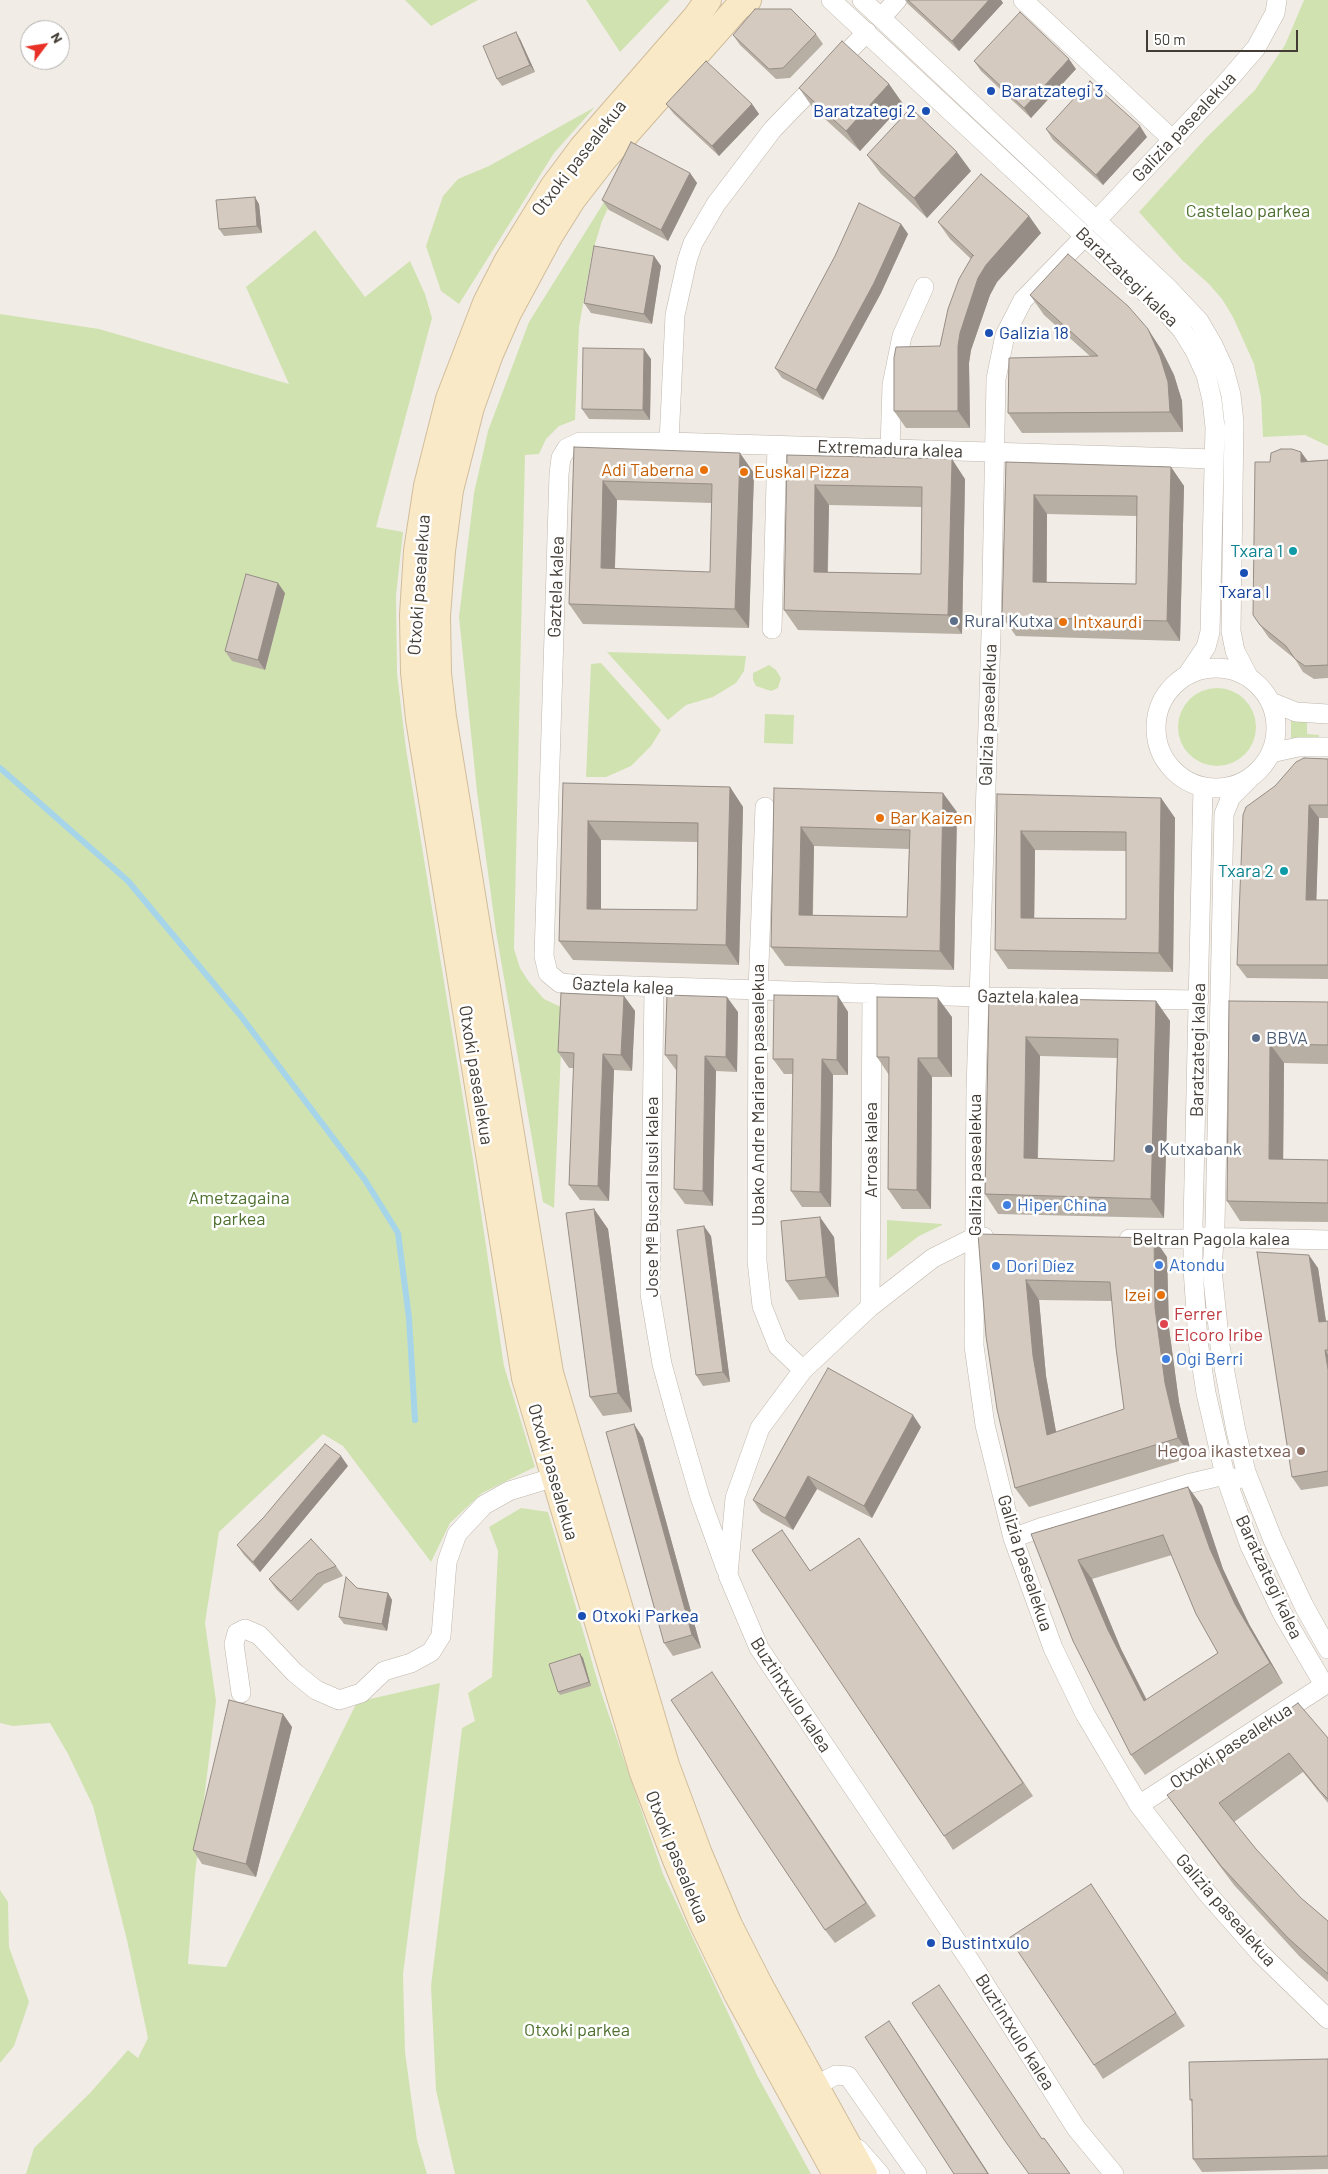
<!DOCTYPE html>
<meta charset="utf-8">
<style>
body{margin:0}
#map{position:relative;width:1328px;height:2174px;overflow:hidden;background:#f1ede6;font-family:Barlow,sans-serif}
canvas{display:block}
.north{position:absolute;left:20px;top:20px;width:50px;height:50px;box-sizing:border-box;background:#fff;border:1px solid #b4b1af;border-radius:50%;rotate:59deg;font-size:14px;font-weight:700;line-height:20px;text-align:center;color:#433d36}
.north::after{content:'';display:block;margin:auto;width:18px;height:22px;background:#e83026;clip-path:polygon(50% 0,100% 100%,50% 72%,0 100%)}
.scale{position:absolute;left:1146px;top:30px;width:152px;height:22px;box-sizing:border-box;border:2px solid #433d36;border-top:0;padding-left:6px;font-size:15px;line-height:18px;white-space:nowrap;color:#433d36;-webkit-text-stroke:4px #fff;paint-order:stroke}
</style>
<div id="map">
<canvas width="1328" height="2174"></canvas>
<div class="north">N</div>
<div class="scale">50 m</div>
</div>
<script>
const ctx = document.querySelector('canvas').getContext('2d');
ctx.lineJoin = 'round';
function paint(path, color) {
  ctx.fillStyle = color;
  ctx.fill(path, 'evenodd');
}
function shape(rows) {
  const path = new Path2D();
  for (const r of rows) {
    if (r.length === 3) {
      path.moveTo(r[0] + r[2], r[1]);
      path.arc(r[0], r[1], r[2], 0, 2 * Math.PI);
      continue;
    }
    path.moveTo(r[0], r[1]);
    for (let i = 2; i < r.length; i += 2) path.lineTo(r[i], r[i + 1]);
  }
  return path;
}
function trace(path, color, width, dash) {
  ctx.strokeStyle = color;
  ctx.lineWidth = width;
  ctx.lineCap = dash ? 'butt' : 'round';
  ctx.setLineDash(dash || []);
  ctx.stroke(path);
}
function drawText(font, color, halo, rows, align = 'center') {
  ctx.font = font + ' Barlow,sans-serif';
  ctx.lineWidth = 5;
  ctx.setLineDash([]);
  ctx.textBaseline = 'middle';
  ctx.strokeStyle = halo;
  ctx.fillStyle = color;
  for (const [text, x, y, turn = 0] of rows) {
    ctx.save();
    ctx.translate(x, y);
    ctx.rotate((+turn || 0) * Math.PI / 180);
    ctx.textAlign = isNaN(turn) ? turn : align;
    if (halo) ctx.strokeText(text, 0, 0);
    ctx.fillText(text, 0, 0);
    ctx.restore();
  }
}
paint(shape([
 [405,0,478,0,431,26],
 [586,0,670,0,620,52],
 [1304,0,1328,0,1328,446,1305,435,1263,437,1261,397,1254,364,1233,317,1222,299,1209,284,1182,260,1139,212,1207,137,1255,90,1285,45],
 [595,107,554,153,459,304,441,291,426,246,443,196,458,179,489,166],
 [631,159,602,221,592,254,579,327,575,420,559,426,546,439,539,454,525,455,514,949,520,968,529,982,544,999,563,1008,554,1208,543,1202,496,932,477,792,459,617,474,493,488,431,529,322],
 [315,230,365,297,410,261,425,294,432,318,376,527,403,532,396,596,397,673,406,749,473,1159,504,1366,535,1467,482,1493,450,1523,431,1562,343,1446,323,1434,219,1532,205,1623,216,1701,195,1874,188,1964,226,1967,357,1702,440,1683,403,1974,405,2052,417,2140,427,2174,26,2174,34,2148,90,2093,128,2050,138,2058,148,2038,127,1940,93,1806,68,1754,50,1723,13,1726,0,1723,0,314,99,329,289,384,246,287],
 [607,652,746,656,744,671,736,683,713,697,686,705,668,720],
 [601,663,661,730,651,746,631,766,606,777,586,777,591,664],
 [769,665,776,670,781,678,778,688,771,691,756,686,753,680,753,673],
 [1217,727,39],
 [765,714,794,715,793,744,764,743],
 [1291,720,1307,720,1307,734,1319,735,1319,742,1291,741],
 [887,1220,942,1224,942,1225,919,1236,887,1260],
 [521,1508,548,1512,600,1689,663,1874,757,2075,811,2174,455,2174,436,2090,431,1986,462,1728,475,1721,468,1693,492,1677,498,1551,489,1527],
 [0,1890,8,1902,9,1947,29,2002,14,2046,0,2063]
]), '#d1e2b1');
trace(shape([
 [0,768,128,881,240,1015,365,1180,398,1233,409,1318,415,1420]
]), '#a6d5ea', 6);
const street = shape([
 [831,0,1164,310,1182,330,1195,351,1206,375,1212,400,1215,427,1210,632,1206,647,1187,675],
 [862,0,1168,288,1199,321,1213,345,1224,369,1231,395,1234,422,1231,631,1235,651,1248,676],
 [1023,0,1173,140],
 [881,18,897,0],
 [1096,221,1224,85,1256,48,1275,13,1277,0],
 [1085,236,1023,300,1005,335,996,379,991,635,976,1089,974,1346,985,1425,1013,1538,1053,1648,1085,1714,1139,1805,1207,1893,1260,1953,1328,2019],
 [669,442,675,315,687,261,693,243,716,204,773,129,867,32],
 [890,449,892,385,902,336,924,287],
 [772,629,777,446],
 [1216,728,60],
 [1271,702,1296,712,1328,714],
 [1271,753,1298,747,1328,747],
 [1249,779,1231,797,1224,814,1215,1225,1212,1270,1220,1346,1236,1431,1246,1472,1273,1540,1304,1606,1328,1649],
 [1203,787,1193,1224,1193,1269,1198,1341,1206,1393,1225,1475,1250,1546,1282,1613,1320,1678],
 [765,807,758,991,757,1261,762,1306,778,1346,803,1370],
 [654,988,650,1294,662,1364,676,1415,700,1497,726,1569],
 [1199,1000,980,997,572,984,560,983,548,973,544,956,559,474,561,458,567,448,580,442,669,442,1214,459],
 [984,1237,975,1237,933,1258,870,1307,803,1370,760,1428,735,1498,728,1575,759,1648,972,1964,1076,2128,1114,2174],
 [1129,1239,1193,1239,1203,1237,1328,1240],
 [870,1307,872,993],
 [1013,1538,1043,1527,1187,1484,1225,1475,1236,1480],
 [241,1693,234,1644,237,1633,245,1629,259,1635,295,1673,316,1690,339,1700,361,1693,384,1671,411,1663,431,1652,441,1636,447,1562,457,1534,484,1505,509,1491,555,1477],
 [1139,1805,1323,1686],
 [815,2086,836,2075,848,2076,917,2174],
 [858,2149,880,2174]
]);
const secondary = shape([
 [708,0,696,17,582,148,553,187,508,260,486,303,449,399,427,486,417,551,413,615,414,672,419,719,525,1378,643,1773,676,1860,702,1922,737,1994,836,2174],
 [748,0,738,7,603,160,572,200,550,235,508,313,490,354,471,407,450,490,442,551,437,616,438,673,443,717,550,1373,666,1765,699,1854,729,1925,759,1984,864,2174]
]);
trace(street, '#bfb6ac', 20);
trace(secondary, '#d1bd9b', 28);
trace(street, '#fff', 19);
trace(secondary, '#fae9c7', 26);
paint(shape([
 [905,0,1001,0,1003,3,959,51,908,4],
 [816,34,823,44,790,78,776,79,740,45,733,35],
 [520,39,535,72,502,86,497,79],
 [974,61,1076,69,1031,118,981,71],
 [889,84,903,104,860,151,813,108,799,88],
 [666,104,752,104,759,114,719,156,674,114],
 [1046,129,1147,137,1103,185,1053,140],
 [867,155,971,171,927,218,881,174],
 [690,173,697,183,668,241,609,210,602,200],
 [259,204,262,233,224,236,219,229],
 [1029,216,1041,233,997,282,990,295,971,350,969,363,970,428,906,428,894,411,940,346,971,259,950,239,938,222],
 [901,224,908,234,881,293,823,400,782,378,775,368],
 [654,256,661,266,652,324,591,313,584,303],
 [1030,295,1161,349,1174,375,1182,401,1183,432,1022,433,1008,413,1091,357,1044,315],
 [651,359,650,420,589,419,582,409],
 [574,447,754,473,749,628,583,624,569,604],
 [617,500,712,503,710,572,615,569],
 [1301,452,1308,461,1328,460,1328,678,1314,679,1303,672,1295,659,1269,638,1253,615,1270,462],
 [787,455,965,479,962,634,798,630,784,610],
 [829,505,922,507,921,574,828,572],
 [1006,462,1171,467,1184,486,1180,641,1016,636,1002,617],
 [1047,514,1137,516,1136,584,1047,582],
 [285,593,265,670,232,661,225,651],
 [1328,759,1328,818,1319,818,1316,900,1328,900,1328,979,1247,978,1237,965],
 [563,783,730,787,743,807,739,965,573,960,559,941],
 [601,840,697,842,697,910,601,909],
 [774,788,957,812,954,970,785,966,771,947],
 [814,846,909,849,907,917,813,915],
 [997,794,1161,798,1175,818,1173,972,1008,969,995,950],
 [1035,850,1126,851,1126,919,1034,918],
 [624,996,635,1011,632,1071,614,1070,609,1201,580,1200,569,1185,574,1068,569,1068,558,1052],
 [838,996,848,1012,848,1075,833,1075,831,1207,802,1207,791,1191,793,1074,784,1074,773,1059],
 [989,998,1156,1001,1170,1021,1164,1218,998,1214,985,1194],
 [1040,1056,1117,1058,1114,1161,1038,1159],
 [1229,1001,1328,1002,1328,1064,1284,1063,1283,1159,1328,1160,1328,1222,1240,1221,1227,1201],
 [738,1012,737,1072,716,1071,713,1206,685,1204,674,1189,677,1070,676,1070,665,1055],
 [952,1017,952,1077,932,1077,931,1209,902,1209,888,1189,889,1075,877,1057],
 [594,1209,608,1229,632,1412,603,1416,590,1397],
 [978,1234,1167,1257,1169,1328,1179,1402,1192,1457,1029,1507,1015,1488],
 [1039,1300,1112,1301,1124,1409,1056,1432,1046,1376],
 [711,1236,730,1382,703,1386,696,1375],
 [834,1237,839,1297,799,1300,786,1281],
 [1318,1268,1326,1321,1328,1321,1328,1486,1301,1490,1292,1477],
 [921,1427,872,1518,817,1489,793,1530,761,1512,753,1500],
 [643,1438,701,1648,673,1656,664,1643],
 [348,1466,260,1572,244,1555,237,1545,264,1517],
 [1188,1487,1202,1506,1223,1569,1249,1624,1283,1683,1145,1775,1131,1755,1031,1534],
 [1172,1555,1218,1653,1147,1700,1121,1649,1092,1579],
 [782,1530,810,1571,859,1538,1033,1796,953,1850,944,1836],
 [336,1566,343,1576,324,1584,298,1611,276,1589,269,1579],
 [357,1588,388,1593,392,1600,387,1631,344,1624,339,1617],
 [580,1654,583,1658,591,1686,560,1695,558,1692],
 [721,1685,876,1916,835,1943,825,1930],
 [283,1714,292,1727,256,1877,202,1864,193,1850],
 [1328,1738,1328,1803,1303,1772,1234,1822,1256,1849,1301,1898,1328,1921,1328,1982,1300,1957,1234,1885,1181,1814,1167,1795],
 [1091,1884,1185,2026,1103,2079,1094,2065],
 [1328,2059,1328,2169,1202,2172,1193,2159,1192,2102,1190,2100]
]), '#b7aea4');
paint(shape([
 [989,0,1001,0,1003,3,959,51,952,41],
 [516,32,520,39,535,72,530,65],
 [1069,59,1076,69,1031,118,1024,108],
 [889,84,903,104,860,151,846,131],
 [752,104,759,114,719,156,712,146],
 [1140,126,1147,137,1103,185,1096,175],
 [957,152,971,171,927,218,914,198],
 [690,173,697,183,668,241,661,230],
 [255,197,259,204,262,233,257,226],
 [1029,216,1041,233,997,282,990,295,971,350,969,363,970,428,958,411,958,346,960,333,978,278,986,265],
 [901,224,908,234,881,293,823,400,816,390],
 [654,256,661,266,652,324,644,314],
 [1148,329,1161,349,1174,375,1182,401,1183,432,1170,412],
 [644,349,651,359,650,420,643,410],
 [1301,452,1310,465,1301,462],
 [740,453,754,473,749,628,735,609],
 [952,459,965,479,962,634,948,615],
 [1171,467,1184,486,1180,641,1167,621],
 [603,481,617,500,614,588,601,568],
 [815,485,829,505,827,591,814,572],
 [1034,495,1047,514,1046,602,1033,582],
 [278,583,285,593,265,670,258,660],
 [730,787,743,807,739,965,726,945],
 [943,793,957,812,954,970,940,951],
 [1161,798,1175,818,1173,972,1159,953],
 [1309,805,1319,818,1316,913,1306,900],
 [588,821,601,840,601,928,587,909],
 [801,827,814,846,812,934,799,915],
 [1021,831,1035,850,1034,938,1021,918],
 [624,996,635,1011,632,1071,621,1055],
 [838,996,848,1012,848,1075,837,1060],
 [727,997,738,1012,737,1072,726,1057],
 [938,998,952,1017,952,1077,938,1058],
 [1156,1001,1170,1021,1164,1218,1151,1199],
 [1026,1037,1040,1056,1037,1178,1024,1158],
 [1270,1044,1284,1063,1283,1178,1269,1159],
 [603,1054,614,1070,609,1201,598,1186],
 [705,1056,716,1071,713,1206,703,1191],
 [918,1058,932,1077,931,1209,917,1190],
 [822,1059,833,1075,831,1207,820,1192],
 [594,1209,608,1229,632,1412,618,1393],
 [820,1217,834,1237,839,1297,826,1277],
 [704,1226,711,1236,730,1382,723,1372],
 [1154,1238,1167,1257,1169,1328,1179,1402,1192,1457,1178,1438,1165,1383,1155,1308],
 [1309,1255,1318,1268,1328,1335,1319,1322],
 [1026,1280,1039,1300,1046,1376,1060,1454,1047,1435,1033,1356],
 [1325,1350,1328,1355,1328,1370],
 [913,1415,921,1427,872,1518,864,1506],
 [634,1424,643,1438,701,1648,692,1635],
 [341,1456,348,1466,260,1572,253,1562],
 [808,1476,817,1489,793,1530,785,1518],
 [1188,1487,1202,1506,1223,1569,1249,1624,1283,1683,1270,1663,1235,1604,1210,1549],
 [1078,1560,1092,1579,1121,1649,1157,1721,1144,1701,1108,1630],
 [388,1593,392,1600,387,1631,382,1624],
 [580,1654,583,1658,591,1686,589,1682],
 [283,1714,292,1727,256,1877,246,1864],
 [889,2021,896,2031,989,2174,988,2174]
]), '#958d86');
const building = shape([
 [908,0,989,0,952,41,908,0],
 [755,9,791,9,816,34,783,68,769,69,733,35,755,9],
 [1020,12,1069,59,1024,108,974,61,1020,12],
 [516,32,530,65,497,79,483,46,516,32],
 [842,41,889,84,846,131,799,88,842,41],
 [706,61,752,104,712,146,666,104,706,61],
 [1090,81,1140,126,1096,175,1046,129,1090,81],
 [913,110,957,152,914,198,867,155,907,112,909,114,913,110],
 [631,142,690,173,661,230,602,200,631,142],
 [981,174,1029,216,986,265,978,278,960,333,958,346,958,411,894,411,894,358,896,347,940,346,948,309,959,279,973,255,974,256,938,222,981,174],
 [255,197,257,226,219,229,216,200,255,197],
 [859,203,901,224,874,283,816,390,775,368,835,256,859,203],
 [594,246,654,256,644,314,584,303,594,246],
 [1068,254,1128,306,1148,329,1160,356,1168,382,1170,412,1008,413,1009,358,1098,356,1030,295,1068,254],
 [583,348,644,349,643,410,582,409,583,348],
 [574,447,740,453,735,609,569,604,574,447],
 [603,481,712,484,710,572,601,568,603,481],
 [1281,449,1292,449,1301,452,1301,462,1328,460,1328,665,1305,666,1295,659,1286,646,1260,625,1253,615,1255,462,1270,462,1271,453,1281,449],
 [787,455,952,459,948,615,784,610,787,455],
 [815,485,922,487,921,574,814,572,815,485],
 [1006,462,1171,467,1167,621,1002,617,1006,462],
 [1034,495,1137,496,1136,584,1033,582,1034,495],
 [246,574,278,583,258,660,225,651,246,574],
 [1304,758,1328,759,1328,805,1309,805,1306,900,1328,900,1328,965,1237,965,1243,815,1246,807,1275,786,1296,762,1304,758],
 [563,783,730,787,726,945,559,941,563,783],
 [588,821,698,823,697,910,587,909,588,821],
 [774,788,943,793,940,951,771,947,774,788],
 [801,827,910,830,907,917,799,915,801,827],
 [997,794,1161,798,1159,953,995,950,997,794],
 [1021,831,1126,832,1126,919,1021,918,1021,831],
 [561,993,624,996,621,1055,603,1054,598,1186,569,1185,574,1053,558,1052,561,993],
 [667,995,727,997,726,1057,705,1056,703,1191,674,1189,677,1055,665,1055,667,995],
 [774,995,838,996,837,1060,822,1059,820,1192,791,1191,793,1059,773,1059,774,995],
 [877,997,938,998,938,1058,918,1058,917,1190,888,1189,889,1057,877,1057,877,997],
 [989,998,1156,1001,1151,1199,985,1194,989,998],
 [1026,1037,1118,1039,1114,1161,1024,1158,1026,1037],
 [1229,1001,1328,1002,1328,1045,1270,1044,1269,1159,1328,1160,1328,1203,1227,1201,1229,1001],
 [594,1209,618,1393,590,1397,566,1213,594,1209],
 [820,1217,826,1277,786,1281,781,1221,820,1217],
 [704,1226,723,1372,696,1375,677,1230,704,1226],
 [978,1234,1154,1238,1155,1308,1165,1383,1178,1438,1015,1488,997,1409,986,1336,978,1234],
 [1026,1280,1110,1282,1116,1348,1124,1409,1047,1435,1033,1356,1026,1280],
 [1257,1252,1309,1255,1319,1322,1328,1321,1328,1350,1325,1350,1328,1370,1328,1471,1292,1477,1257,1252],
 [828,1368,913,1415,864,1506,808,1476,785,1518,753,1500,828,1368],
 [634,1424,692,1635,664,1643,606,1432,634,1424],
 [325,1444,341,1456,253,1562,237,1545,264,1517,325,1444],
 [1188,1487,1210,1549,1235,1604,1270,1663,1131,1755,1073,1641,1031,1534,1188,1487],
 [1163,1535,1196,1614,1218,1653,1144,1701,1108,1630,1078,1560,1163,1535],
 [782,1530,810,1571,859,1538,1023,1783,944,1836,752,1550,782,1530],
 [311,1539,336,1566,317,1574,291,1601,269,1579,311,1539],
 [346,1577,357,1588,388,1593,382,1624,339,1617,346,1577],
 [580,1654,589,1682,558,1692,549,1664,580,1654],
 [712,1672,866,1903,825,1930,671,1700,712,1672],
 [229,1700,283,1714,246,1864,193,1850,229,1700],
 [1298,1703,1328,1738,1328,1799,1319,1790,1289,1753,1219,1803,1256,1849,1301,1898,1328,1921,1328,1974,1287,1937,1221,1866,1167,1795,1298,1703],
 [1091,1884,1176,2013,1094,2065,1009,1938,1091,1884],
 [939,1985,1042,2139,1044,2138,1070,2174,1029,2174,1005,2141,912,2003,939,1985],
 [889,2021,988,2174,954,2174,865,2037,889,2021],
 [1328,2059,1328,2156,1193,2159,1192,2099,1190,2100,1189,2062,1328,2059]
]);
paint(building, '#d5cabf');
trace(building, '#958d86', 1);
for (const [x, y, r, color] of [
 [991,91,5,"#1a4fb4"],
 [926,111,5,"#1a4fb4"],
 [989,333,5,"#1a4fb4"],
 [704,470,5,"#e8710a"],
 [744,472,5,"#e8710a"],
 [1293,551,5,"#0f9aa8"],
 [1244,573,5,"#1a4fb4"],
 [954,621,5,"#5c6f8a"],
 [1063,622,5,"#e8710a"],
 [880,818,5,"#e8710a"],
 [1284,871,5,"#0f9aa8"],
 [1256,1038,5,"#5c6f8a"],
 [1149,1149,5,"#5c6f8a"],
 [1007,1205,5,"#3f7fe0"],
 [1159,1265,5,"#3f7fe0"],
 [996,1266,5,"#3f7fe0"],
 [1161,1295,5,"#e8710a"],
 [1164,1324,5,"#e0444e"],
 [1166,1359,5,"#3f7fe0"],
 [1301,1451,5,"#8d6e63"],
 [582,1616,5,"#1a4fb4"],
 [931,1943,5,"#1a4fb4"]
]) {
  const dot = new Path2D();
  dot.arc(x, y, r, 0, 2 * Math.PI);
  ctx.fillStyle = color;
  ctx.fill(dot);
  trace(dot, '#fff', 2);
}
drawText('18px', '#164399', '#fff', [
 ["Baratzategi 3",1001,91],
 ["Baratzategi 2",916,111,"right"],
 ["Galizia 18",999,333],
 ["Txara I",1244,592,"center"],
 ["Otxoki Parkea",592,1616],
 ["Bustintxulo",941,1943]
], 'left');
drawText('18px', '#433d36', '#fff', [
 ["Galizia pasealekua",1184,127,-47],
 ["Otxoki pasealekua",579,158,-52],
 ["Baratzategi kalea",1127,277,44],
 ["Extremadura kalea",890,449,2],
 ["Otxoki pasealekua",419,585,-86],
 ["Gaztela kalea",556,587,-88],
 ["Galizia pasealekua",988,715,-88],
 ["Gaztela kalea",623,986,3],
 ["Gaztela kalea",1028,997,1],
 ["Baratzategi kalea",1198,1050,-89],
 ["Otxoki pasealekua",476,1075,81],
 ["Ubako Andre Mariaren pasealekua",758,1095,-90],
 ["Arroas kalea",871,1150,-90],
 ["Galizia pasealekua",975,1165,-90],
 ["Jose Mª Buscal Isusi kalea",652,1197,-90],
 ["Beltran Pagola kalea",1211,1239],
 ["Otxoki pasealekua",553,1472,74],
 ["Galizia pasealekua",1025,1563,72],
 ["Baratzategi kalea",1269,1577,65],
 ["Buztintxulo kalea",791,1695,57],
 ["Otxoki pasealekua",1231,1746,-33],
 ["Otxoki pasealekua",677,1857,68],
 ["Galizia pasealekua",1226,1910,49],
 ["Buztintxulo kalea",1015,2032,58]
]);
drawText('18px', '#4d702e', '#fff', [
 ["Castelao parkea",1248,211],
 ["Ametzagaina",239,1198],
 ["parkea",239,1219],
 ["Otxoki parkea",577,2030]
]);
drawText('18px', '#c56008', '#fff', [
 ["Adi Taberna",694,470,"right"],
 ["Euskal Pizza",754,472],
 ["Intxaurdi",1073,622],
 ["Bar Kaizen",890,818],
 ["Izei",1151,1295,"right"]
], 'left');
drawText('18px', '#0d838f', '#fff', [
 ["Txara 1",1283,551],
 ["Txara 2",1274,871]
], 'right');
drawText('18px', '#4e5e75', '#fff', [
 ["Rural Kutxa",964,621],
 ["BBVA",1266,1038],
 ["Kutxabank",1159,1149]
], 'left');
drawText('18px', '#366cbe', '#fff', [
 ["Hiper China",1017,1205],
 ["Atondu",1169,1265],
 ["Dori Díez",1006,1266],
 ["Ogi Berri",1176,1359]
], 'left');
drawText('18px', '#be3a42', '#fff', [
 ["Ferrer",1174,1314],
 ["Elcoro Iribe",1174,1335]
], 'left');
drawText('18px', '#785e54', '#fff', [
 ["Hegoa ikastetxea",1291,1451]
], 'right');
</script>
